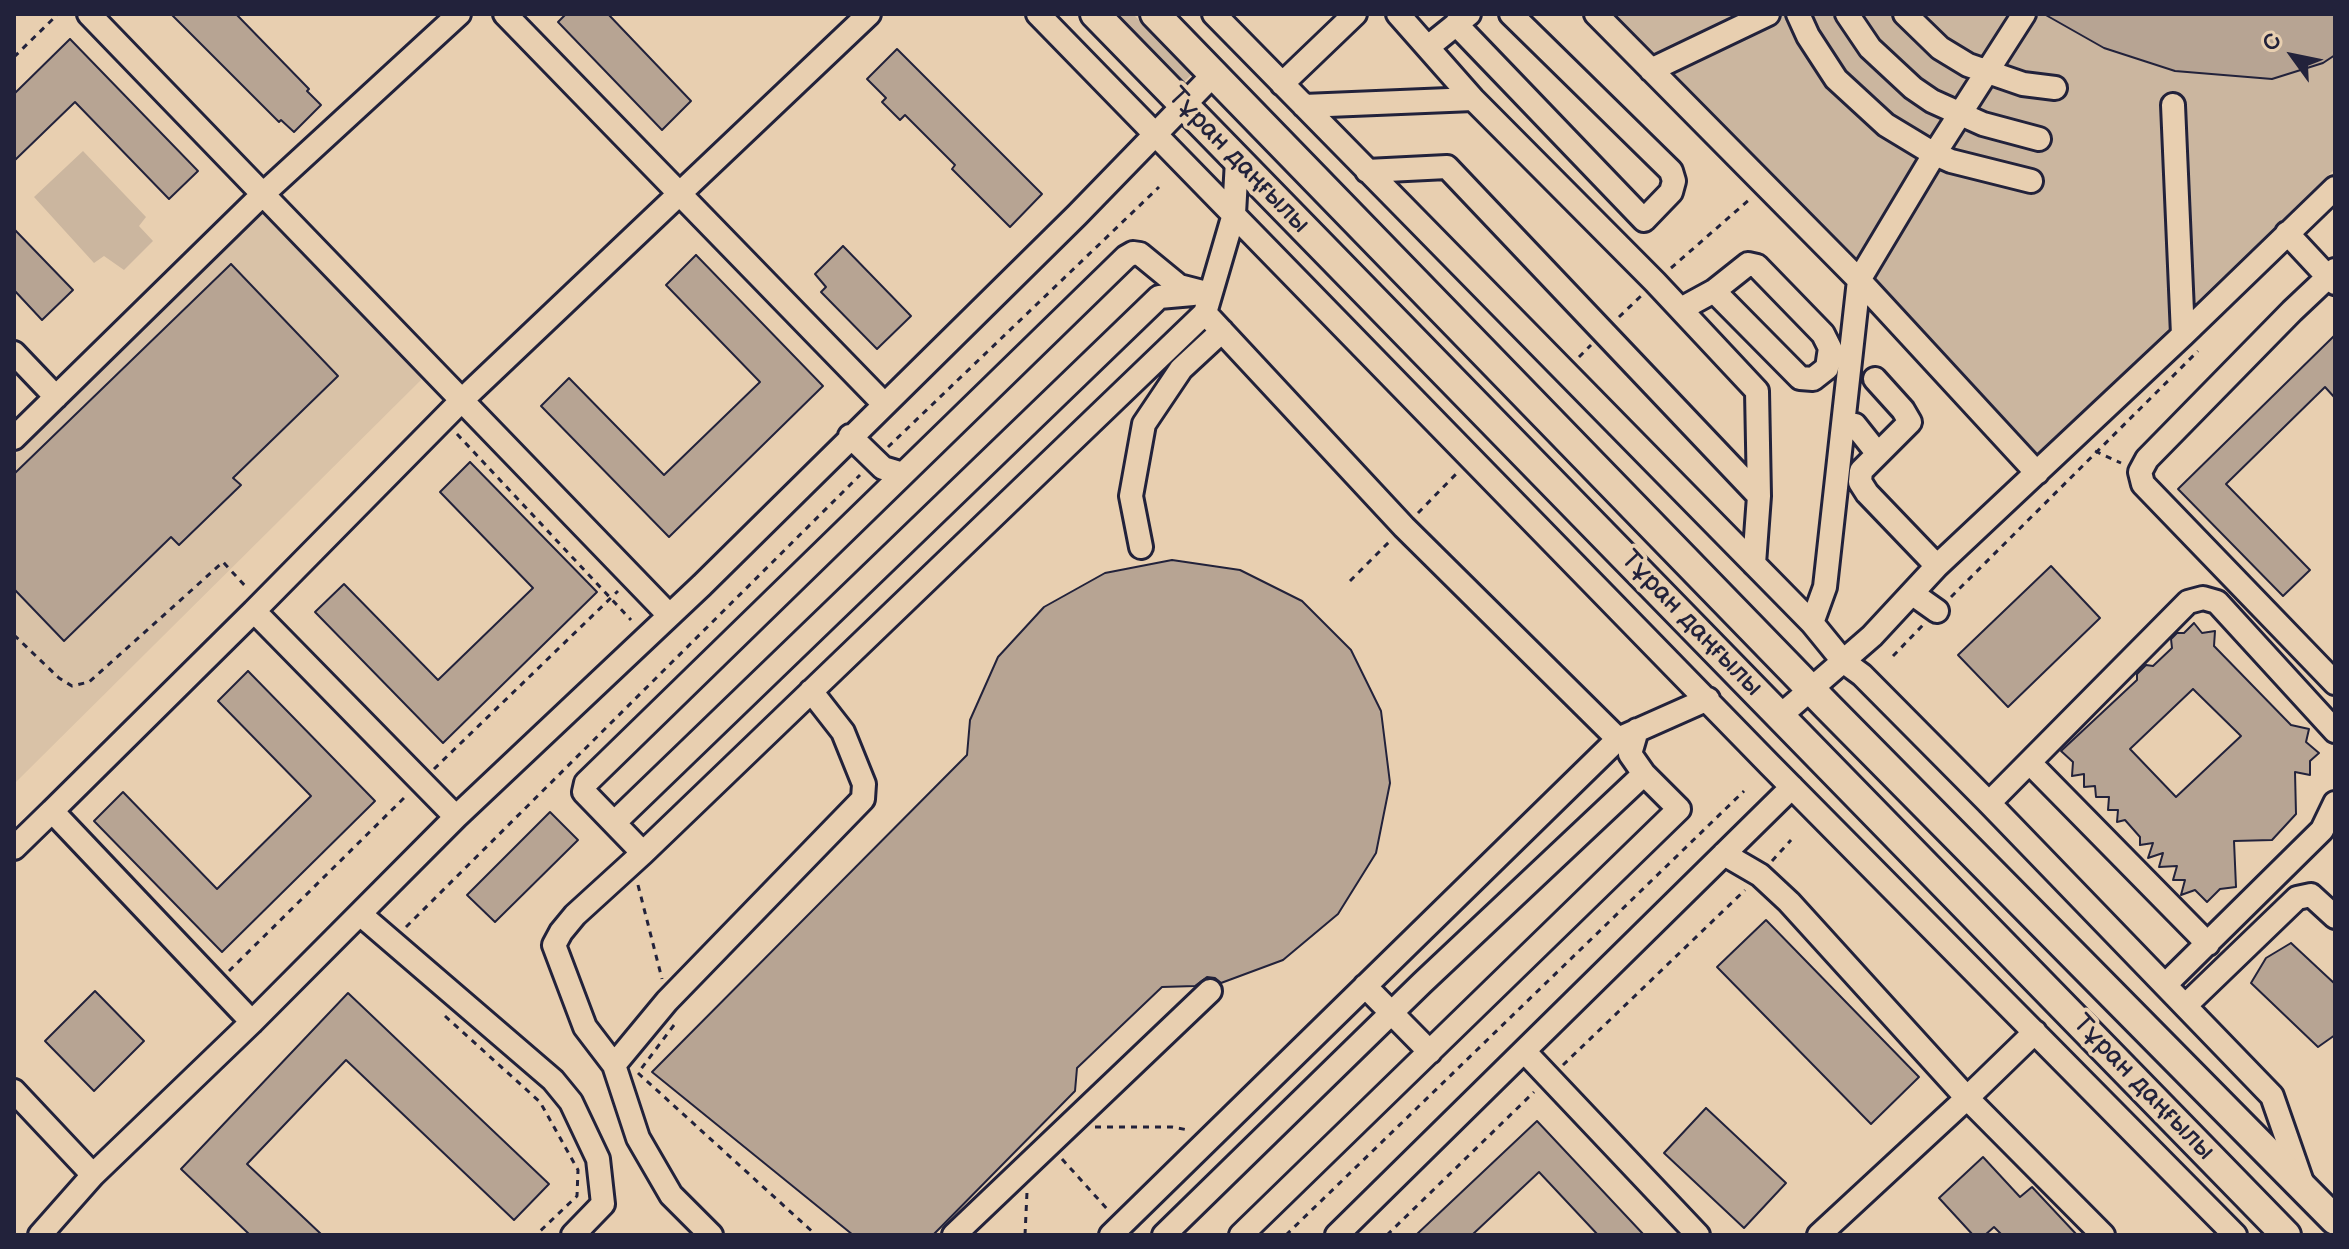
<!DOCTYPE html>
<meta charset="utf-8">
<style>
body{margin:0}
#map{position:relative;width:2349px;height:1249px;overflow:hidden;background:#e8cfb0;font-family:"Balsamiq Sans",sans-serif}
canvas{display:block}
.frame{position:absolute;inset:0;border:16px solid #22223b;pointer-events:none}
.north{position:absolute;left:2253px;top:16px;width:80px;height:80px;-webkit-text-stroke:6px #e8cfb0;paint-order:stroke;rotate:303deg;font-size:22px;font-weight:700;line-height:32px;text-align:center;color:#22223b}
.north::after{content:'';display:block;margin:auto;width:28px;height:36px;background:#22223b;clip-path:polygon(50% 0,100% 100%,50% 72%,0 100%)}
</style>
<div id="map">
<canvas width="2349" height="1249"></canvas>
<div class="frame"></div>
<div class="north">С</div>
</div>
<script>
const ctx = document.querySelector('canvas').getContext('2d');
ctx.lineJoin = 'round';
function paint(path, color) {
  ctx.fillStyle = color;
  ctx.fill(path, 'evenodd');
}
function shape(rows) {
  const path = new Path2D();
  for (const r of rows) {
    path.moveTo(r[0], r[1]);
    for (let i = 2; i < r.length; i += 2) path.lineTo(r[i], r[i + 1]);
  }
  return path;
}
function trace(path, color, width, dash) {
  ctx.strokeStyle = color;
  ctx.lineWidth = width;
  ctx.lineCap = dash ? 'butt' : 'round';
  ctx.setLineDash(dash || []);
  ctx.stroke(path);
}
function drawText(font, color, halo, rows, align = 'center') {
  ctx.font = font + ' "Balsamiq Sans",sans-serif';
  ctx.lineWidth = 8;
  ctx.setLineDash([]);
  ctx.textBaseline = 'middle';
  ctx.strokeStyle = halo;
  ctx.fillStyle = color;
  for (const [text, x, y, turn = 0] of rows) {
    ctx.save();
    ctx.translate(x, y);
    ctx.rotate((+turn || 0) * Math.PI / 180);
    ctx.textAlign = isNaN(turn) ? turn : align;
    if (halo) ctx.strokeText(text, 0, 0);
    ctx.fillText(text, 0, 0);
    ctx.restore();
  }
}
paint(shape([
 [263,212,424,377,14,784,14,456]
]), '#d9c2a7');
paint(shape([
 [1116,14,1133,14,1192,74,1183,83],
 [1612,14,2335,14,2335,169,2035,457,1661,63,1658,65,1610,16],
 [83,151,146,217,139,226,153,241,124,270,104,256,94,263,34,197]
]), '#cbb69f');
const building = shape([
 [171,14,236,14,309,89,307,91,321,105,294,132,281,120,279,122,171,14],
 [566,14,608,14,691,101,662,130,558,22,566,14],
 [2044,14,2335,14,2335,55,2323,63,2272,79,2175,71,2104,48,2044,14],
 [70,39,198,171,169,199,75,102,14,161,14,94,70,39],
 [897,49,1042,194,1010,227,952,169,955,165,905,115,900,120,882,102,886,98,867,79,897,49],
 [14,229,73,290,42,320,14,290,14,229],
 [843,246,911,316,877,349,821,292,826,287,815,274,843,246],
 [696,255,823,386,669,537,541,406,569,378,664,475,760,382,666,285,696,255],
 [231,264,338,376,233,478,241,485,179,545,171,537,64,641,14,589,14,474,231,264],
 [2335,335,2335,398,2325,387,2226,484,2310,570,2283,596,2178,489,2335,335],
 [470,462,597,592,443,743,315,612,344,584,438,680,533,588,440,492,470,462],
 [1172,560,1240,570,1302,601,1351,650,1381,711,1390,783,1376,853,1338,914,1283,960,1221,983,1215,978,1207,977,1195,986,1162,987,1077,1068,1075,1091,933,1235,853,1235,652,1072,967,755,970,720,998,657,1044,607,1105,573,1172,560],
 [2051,566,2100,618,2008,707,1958,655,2051,566],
 [2194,623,2202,633,2215,631,2214,646,2291,725,2309,729,2306,742,2319,753,2310,761,2310,775,2295,772,2296,814,2272,840,2234,841,2236,887,2220,889,2207,902,2195,890,2181,895,2185,880,2173,880,2177,866,2159,867,2163,853,2148,858,2153,843,2140,845,2140,837,2125,820,2117,822,2118,810,2108,810,2109,797,2096,797,2095,786,2084,787,2084,774,2072,776,2073,762,2061,751,2137,680,2137,674,2146,665,2153,666,2172,648,2171,639,2177,633,2184,633,2194,623],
 [2193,689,2241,736,2176,797,2130,749,2193,689],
 [248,671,375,801,222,952,94,821,123,792,217,889,311,796,218,701,248,671],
 [550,812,578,840,495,922,467,895,550,812],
 [1766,920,1919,1077,1871,1124,1717,967,1766,920],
 [2291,943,2335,984,2335,1035,2318,1047,2251,983,2266,958,2291,943],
 [95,991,144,1041,94,1091,45,1041,95,991],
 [348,993,549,1184,514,1220,346,1060,247,1164,322,1235,250,1235,181,1169,348,993],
 [1706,1108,1786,1183,1744,1228,1664,1153,1706,1108],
 [1537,1121,1644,1235,1598,1235,1539,1172,1472,1235,1416,1235,1537,1121],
 [1983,1157,2020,1197,2032,1187,2077,1235,2002,1235,1994,1227,1985,1235,1973,1235,1939,1198,1983,1157]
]);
paint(building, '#b7a493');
trace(building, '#22223b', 2);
const minor = shape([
 [89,14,669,615],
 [505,14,884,404],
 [1038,14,1770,765,2235,1235],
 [1214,14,1812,623,1843,661,1862,675,1989,803,2272,1096,2303,1185],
 [1398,14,1473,99,1655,282,1757,391,1759,496],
 [1596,14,1859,280,2037,473],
 [1798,14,1808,36,1836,79,1886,125,1929,151,1951,161,2031,181],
 [1847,14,1870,48,1913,88,1932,101,1983,124,2039,139],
 [1905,14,1940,48,1968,65,2023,84,2055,88],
 [1456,24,1644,220,1671,192,1674,181,1671,171,1511,14],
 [1428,47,1469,14],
 [1651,70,1768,14],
 [1282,84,1355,14],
 [2173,105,2183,335],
 [1304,106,1473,99],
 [1237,160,1234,214,1205,313,1404,527,1618,739,1708,699],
 [1367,171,1447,167,1759,496,1754,564],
 [2287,233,2328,277,2335,270],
 [2335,283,2328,277,2292,311,2147,459,2140,472,2143,484,2335,683],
 [1681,309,1714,291,1748,264,1757,266,1823,334,1830,348,1827,368,1813,379,1800,378,1714,291],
 [14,353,56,397],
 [1875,379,1903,410,1910,422,1861,471,1860,482,1867,493,1937,566],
 [1855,425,1878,454],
 [850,436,883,468,903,474],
 [14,438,262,195,459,14],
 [1141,547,1131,496,1144,424,1181,369,1222,331],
 [1913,594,1937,611],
 [1812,623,1825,587,1859,280,1935,153,2024,14],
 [1780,716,1872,636,1937,566,2183,335,2335,188],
 [2030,763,2208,944],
 [1989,803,2188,602,2203,598,2217,602,2335,731],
 [456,817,254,611,462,400,869,14],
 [615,822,1159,297,1193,294],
 [14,848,52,811],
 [643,853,584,792,586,783,1126,257,1133,253,1140,254,1179,286,1210,294],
 [1724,854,1760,875,1789,902,1967,1098,2103,1235],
 [360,914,553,1080,571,1102,598,1159,603,1204,573,1235],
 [2166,984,2322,830,2335,803],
 [1365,986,1430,1052],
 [2186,1005,2297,898,2311,895,2335,917],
 [252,1022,52,811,254,611],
 [1524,1051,1698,1235],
 [614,1065,667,1001,863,799,864,784,843,732,811,691],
 [14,1091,93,1175],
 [40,1235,93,1175,252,1022,456,817,702,585,1077,215,1213,75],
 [711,1235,671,1195,638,1138,614,1065,585,1027,554,945,561,932,575,915,643,853,1205,313],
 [954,1235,1210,991],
 [1111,1235,1618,739],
 [1164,1235,1422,983,1644,774],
 [1241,1235,1679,809,1644,774,1630,754,1637,730],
 [1337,1235,1792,787],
 [1819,1235,1967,1098,2035,1032]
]);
const major = shape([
 [1095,14,2286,1235],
 [1155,14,1828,707,2335,1220]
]);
trace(minor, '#22223b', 28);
trace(major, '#22223b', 34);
trace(shape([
 [14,57,58,14],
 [1671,268,1750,199],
 [1619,317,1642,295],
 [1579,357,1591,345],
 [457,434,631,620],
 [888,447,1159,187],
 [2095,451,2121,463],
 [1418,513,1457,473],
 [1350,581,1390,541],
 [1951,597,2198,351],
 [14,635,59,678,72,686,89,682,223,562,248,589],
 [1893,656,1923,625],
 [434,769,618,591],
 [1772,861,1791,840],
 [638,885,662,979],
 [406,927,860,475],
 [229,971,408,794],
 [445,1016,540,1102,578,1170,577,1196,536,1235],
 [674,1025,638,1073,816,1235],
 [1563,1065,1745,890],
 [1095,1127,1172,1127,1188,1130],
 [1062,1159,1108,1210],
 [1025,1235,1027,1192],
 [1286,1235,1744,791],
 [1387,1235,1534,1092]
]), '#22223b', 3, [6, 6]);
trace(minor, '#e8cfb0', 22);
trace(major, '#e8cfb0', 28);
drawText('26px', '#22223b', '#e8cfb0', [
 ["Тұран даңғылы",1238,161,46],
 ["Тұран даңғылы",1691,624,46],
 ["Тұран даңғылы",2143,1088,46]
]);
</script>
